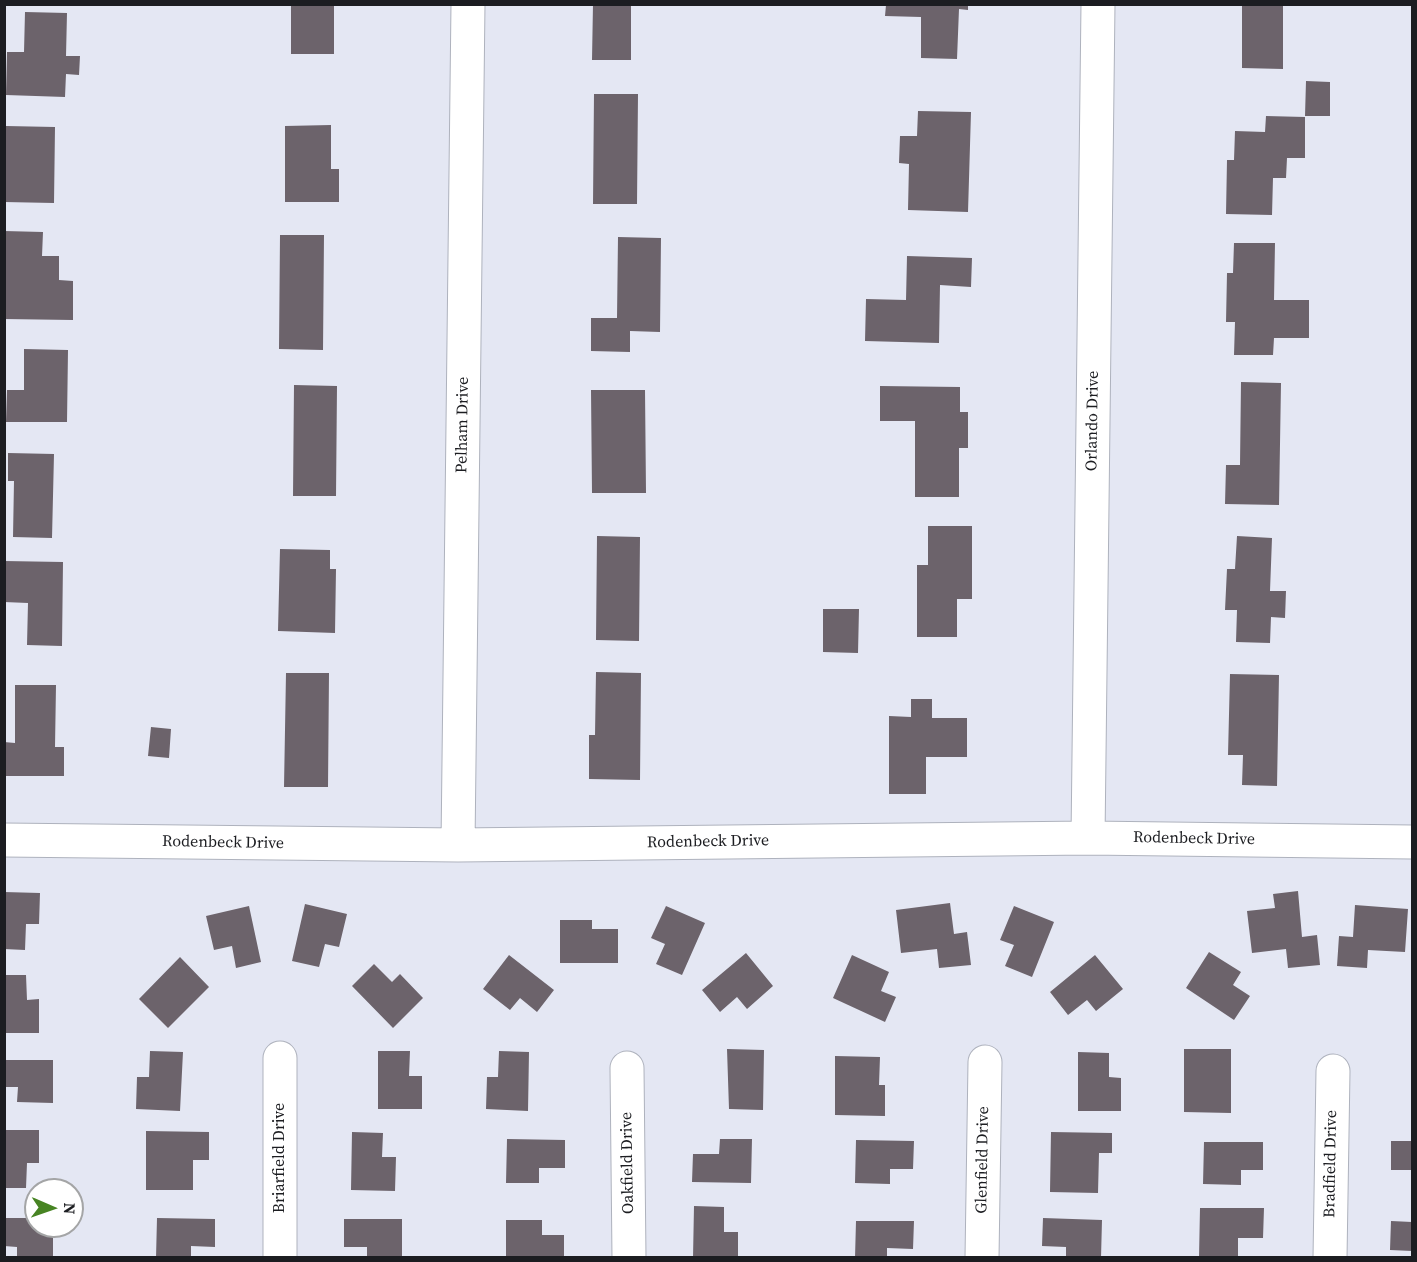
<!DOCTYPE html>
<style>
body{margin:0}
#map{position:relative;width:1417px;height:1262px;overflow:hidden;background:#e4e7f3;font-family:"Source Serif 4",serif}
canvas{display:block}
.frame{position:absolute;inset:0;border:6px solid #1c1d21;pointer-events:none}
.north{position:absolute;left:24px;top:1178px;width:60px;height:60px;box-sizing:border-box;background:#fff;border:2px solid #a4a5a6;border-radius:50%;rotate:92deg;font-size:16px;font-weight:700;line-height:24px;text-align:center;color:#1c1d21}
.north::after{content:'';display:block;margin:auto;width:21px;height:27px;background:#478423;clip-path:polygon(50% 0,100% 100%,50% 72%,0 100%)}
</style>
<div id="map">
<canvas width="1417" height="1262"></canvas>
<div class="frame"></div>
<div class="north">N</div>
</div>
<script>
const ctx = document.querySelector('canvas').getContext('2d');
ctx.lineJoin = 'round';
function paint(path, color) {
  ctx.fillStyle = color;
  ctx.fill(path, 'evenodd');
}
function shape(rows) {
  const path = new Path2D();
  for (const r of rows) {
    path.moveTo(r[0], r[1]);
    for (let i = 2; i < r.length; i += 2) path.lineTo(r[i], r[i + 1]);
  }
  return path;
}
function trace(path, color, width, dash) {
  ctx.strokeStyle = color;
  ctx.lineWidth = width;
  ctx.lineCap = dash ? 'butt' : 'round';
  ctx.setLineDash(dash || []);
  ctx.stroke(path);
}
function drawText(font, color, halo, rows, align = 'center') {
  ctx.font = font + ' "Source Serif 4",serif';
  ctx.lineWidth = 6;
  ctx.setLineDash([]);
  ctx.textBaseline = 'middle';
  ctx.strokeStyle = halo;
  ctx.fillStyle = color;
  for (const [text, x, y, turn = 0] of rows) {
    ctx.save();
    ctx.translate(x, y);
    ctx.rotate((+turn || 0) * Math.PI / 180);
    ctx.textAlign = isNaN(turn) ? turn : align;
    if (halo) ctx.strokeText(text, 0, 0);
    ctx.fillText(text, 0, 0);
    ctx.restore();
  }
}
paint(shape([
 [291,4,334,4,334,54,291,54],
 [593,4,631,4,631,60,592,60],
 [1242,4,1283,4,1283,69,1242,68],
 [886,5,968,5,968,10,959,9,957,59,921,58,921,17,885,16],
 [25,12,67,13,66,56,80,56,79,75,66,74,65,97,6,95,7,52,24,52],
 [1306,81,1330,82,1330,116,1305,116],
 [594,94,638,94,637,204,593,204],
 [918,111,971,112,968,212,908,210,909,164,899,163,900,136,917,136],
 [1266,116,1305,117,1305,158,1287,158,1286,178,1273,178,1272,215,1226,214,1227,160,1234,160,1235,131,1265,132],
 [331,125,331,169,339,169,339,202,285,202,285,126],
 [6,126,55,127,54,203,4,202],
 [4,231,43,232,42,256,59,256,59,280,73,281,73,320,4,319],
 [280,235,324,235,323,350,279,349],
 [618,237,661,238,660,332,630,331,630,352,591,351,591,318,617,318],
 [1234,243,1275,243,1274,300,1309,300,1309,338,1274,338,1273,355,1234,355,1235,322,1226,322,1227,273,1233,273],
 [907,256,972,258,971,287,940,285,939,343,865,341,866,299,906,300],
 [24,349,68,350,67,422,6,422,7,390,24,390],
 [1241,382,1281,383,1279,505,1225,504,1226,465,1240,465],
 [294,385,337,386,336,496,293,496],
 [880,386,960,387,960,412,968,412,968,448,959,448,959,497,915,497,915,421,880,421],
 [591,390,645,390,646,493,592,493],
 [8,453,54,454,52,538,13,537,14,481,8,481],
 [928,526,972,526,972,599,957,599,957,637,917,637,917,565,928,565],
 [597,536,640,537,639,641,596,640],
 [1237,536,1272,538,1270,591,1286,591,1285,618,1271,617,1270,643,1236,642,1237,610,1225,610,1227,569,1235,569],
 [280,549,330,550,330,569,336,569,335,633,278,631],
 [4,561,63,562,62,646,27,645,28,603,4,602],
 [823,609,859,609,858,653,823,652],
 [596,672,641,673,640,780,589,779,589,735,595,735],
 [286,673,329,673,328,787,284,787],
 [1230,674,1279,675,1277,786,1242,785,1243,755,1228,755],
 [15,685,56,685,55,747,64,747,64,776,4,776,4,742,15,743],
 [911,699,932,699,932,718,967,718,967,757,926,757,926,794,889,794,889,716,911,717],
 [151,727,171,729,169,758,148,756],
 [1298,891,1302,937,1317,935,1320,965,1288,968,1286,949,1252,953,1247,911,1275,908,1273,894],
 [4,892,40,893,39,924,26,924,25,950,4,949],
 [950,903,954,934,967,932,971,965,939,968,937,949,901,953,896,910],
 [305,904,347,914,339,947,325,944,319,967,292,961],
 [1355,905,1408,909,1405,952,1368,950,1367,968,1337,966,1339,936,1353,937],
 [249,906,261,962,236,968,232,946,214,950,206,916],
 [666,906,705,923,682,975,656,964,665,944,651,938],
 [1014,906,1054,922,1032,977,1005,966,1014,945,1000,940],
 [560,920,592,920,592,929,618,929,618,963,560,963],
 [1209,952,1241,972,1233,985,1250,996,1234,1020,1186,988],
 [746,953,773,986,747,1009,737,997,720,1012,702,990],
 [509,955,554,990,537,1012,520,998,510,1010,483,989],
 [852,955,889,972,881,991,896,997,885,1022,833,998],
 [1095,955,1123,989,1096,1011,1087,1000,1068,1015,1050,992],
 [180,957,209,987,168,1028,139,999],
 [374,964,392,982,400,974,423,998,393,1028,352,986],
 [4,975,26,975,27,1000,39,999,39,1033,4,1033],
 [727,1049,764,1050,763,1110,729,1109],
 [1184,1049,1231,1049,1231,1113,1184,1112],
 [150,1051,183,1052,180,1111,136,1109,137,1077,149,1077],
 [378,1051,410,1051,409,1076,422,1076,422,1109,378,1109],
 [499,1051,529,1052,528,1111,486,1109,487,1077,498,1077],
 [1078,1052,1109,1053,1109,1077,1121,1078,1121,1111,1078,1111],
 [835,1056,880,1057,879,1085,885,1085,885,1116,835,1115],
 [4,1060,53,1060,53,1103,17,1102,18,1087,4,1087],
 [4,1130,39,1130,39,1163,27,1163,26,1188,4,1188],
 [146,1131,209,1132,209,1160,193,1160,193,1190,146,1190],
 [352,1132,383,1133,382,1157,396,1157,395,1191,351,1190],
 [1051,1132,1112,1133,1112,1153,1099,1153,1098,1193,1050,1192],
 [507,1139,565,1140,565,1168,539,1168,539,1183,506,1183],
 [720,1139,752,1139,751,1183,692,1182,693,1154,719,1154],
 [856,1140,914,1141,913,1169,890,1169,890,1184,855,1183],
 [1391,1141,1412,1141,1412,1170,1391,1170],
 [1204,1142,1263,1142,1263,1170,1241,1170,1241,1185,1203,1184],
 [694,1206,724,1207,724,1232,738,1232,738,1258,693,1258],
 [1200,1208,1264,1208,1263,1238,1238,1238,1238,1258,1199,1258],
 [4,1218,36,1218,36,1226,53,1226,53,1258,17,1258,17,1247,4,1246],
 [157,1218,215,1219,215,1247,191,1246,191,1258,156,1258],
 [1043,1218,1102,1220,1101,1258,1066,1258,1066,1247,1042,1246],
 [344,1219,402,1219,402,1258,367,1258,367,1247,344,1247],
 [506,1220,542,1220,542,1235,564,1235,564,1258,506,1258],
 [856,1221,914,1221,913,1249,887,1248,887,1258,855,1258],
 [1391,1221,1412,1222,1412,1251,1390,1250]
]), '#6c636b');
const minor = shape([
 [1088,838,1098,4],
 [4,840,458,845,1088,838,1412,842],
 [458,845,468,4],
 [280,1058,280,1258],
 [627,1068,629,1258],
 [982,1258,985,1062],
 [1330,1258,1333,1071]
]);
trace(minor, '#aeb2bd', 35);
trace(minor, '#fff', 33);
drawText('16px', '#1c1d21', '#fff', [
 ["Orlando Drive",1093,421,-89],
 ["Pelham Drive",463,425,-89],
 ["Rodenbeck Drive",1194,839,1],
 ["Rodenbeck Drive",708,842,-1],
 ["Rodenbeck Drive",223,843,1],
 ["Briarfield Drive",280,1158,-90],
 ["Glenfield Drive",983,1160,-89],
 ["Oakfield Drive",628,1163,-91],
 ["Bradfield Drive",1331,1164,-89]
]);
</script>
